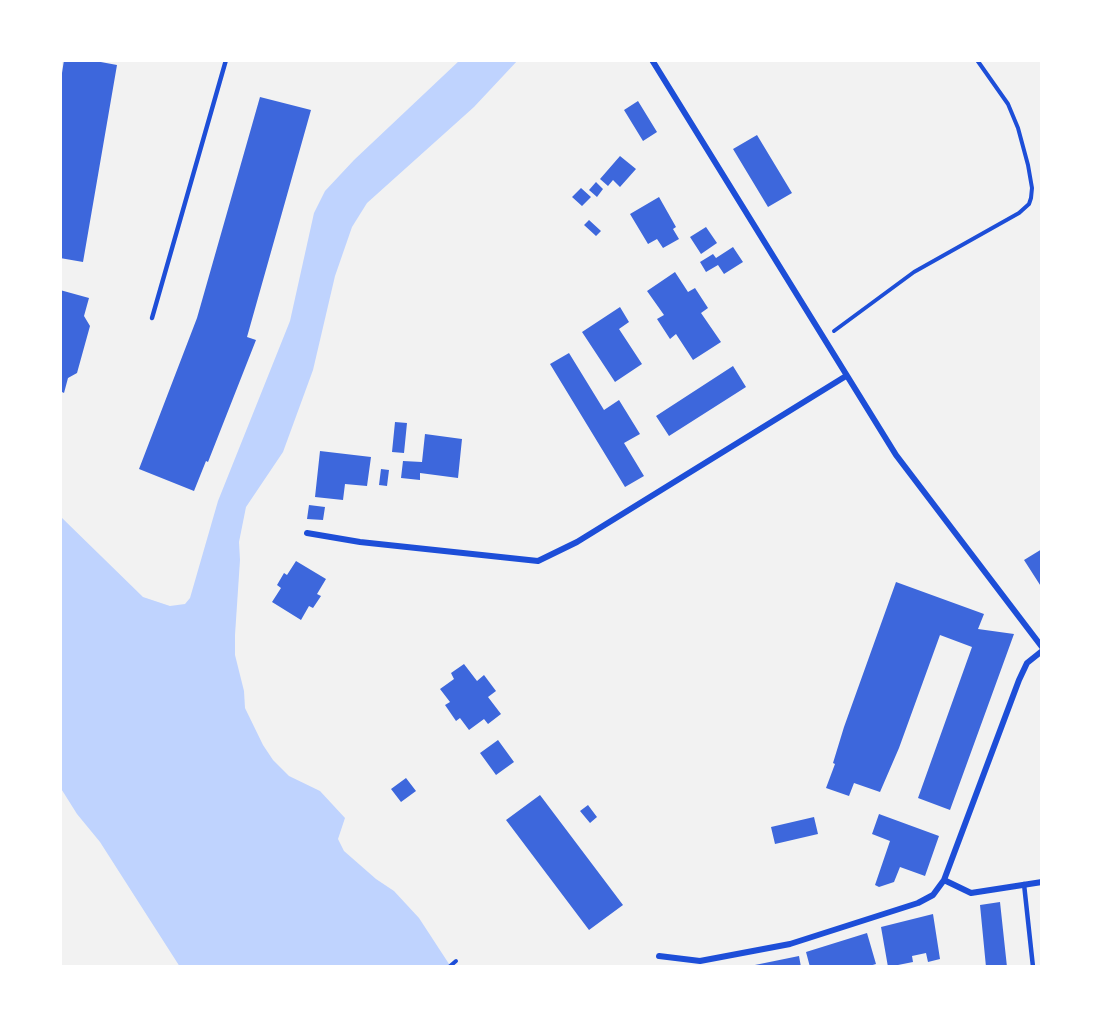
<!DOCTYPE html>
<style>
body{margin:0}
#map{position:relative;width:1102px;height:1027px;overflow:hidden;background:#f2f2f2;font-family:"IBM Plex Sans",sans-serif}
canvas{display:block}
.frame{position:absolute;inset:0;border:62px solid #fff;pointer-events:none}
</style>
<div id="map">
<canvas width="1102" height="1027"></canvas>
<div class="frame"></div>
</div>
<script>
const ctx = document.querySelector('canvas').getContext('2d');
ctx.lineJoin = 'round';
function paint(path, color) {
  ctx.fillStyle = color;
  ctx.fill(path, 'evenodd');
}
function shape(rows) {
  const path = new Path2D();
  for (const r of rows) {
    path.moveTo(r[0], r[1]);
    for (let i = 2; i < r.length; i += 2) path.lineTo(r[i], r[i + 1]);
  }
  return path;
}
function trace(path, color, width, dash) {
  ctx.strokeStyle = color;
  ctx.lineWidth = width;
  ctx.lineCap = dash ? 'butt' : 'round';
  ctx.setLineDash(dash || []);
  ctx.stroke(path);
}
paint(shape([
 [460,60,518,60,474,107,367,203,352,227,335,276,313,370,283,452,246,507,239,542,240,560,235,635,235,655,244,691,245,708,263,745,273,760,289,776,320,791,345,818,338,839,344,851,376,879,394,891,419,918,451,967,180,967,100,842,77,814,60,787,60,516,143,597,170,606,185,604,190,598,218,501,290,321,314,213,325,191,354,160]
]), '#bfd3fe');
paint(shape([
 [64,60,90,60,117,65,83,262,60,258,60,86],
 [260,97,311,110,247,337,256,340,208,462,206,461,194,491,139,469,197,318],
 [638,101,657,132,643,141,624,110],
 [757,135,792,193,768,207,733,149],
 [620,156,636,169,620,187,613,180,608,186,600,179],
 [596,182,603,189,597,197,589,190],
 [581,188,591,197,582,206,572,197],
 [659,197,676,227,673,229,679,239,663,248,657,239,648,244,630,214],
 [589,220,601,231,596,236,584,225],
 [706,227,717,243,701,254,690,237],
 [733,247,743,262,724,274,718,265,706,272,700,262,713,254,716,258],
 [675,272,688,292,695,288,708,308,701,313,721,342,693,360,676,334,670,339,657,319,664,315,647,291],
 [60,290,89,298,84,316,90,326,77,373,68,378,64,393,60,391],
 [620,307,629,322,619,329,642,364,615,382,582,332],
 [569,353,604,410,619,400,640,434,624,443,644,476,625,487,550,364],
 [733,366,746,387,669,436,656,416],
 [395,422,407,423,404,453,392,452],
 [425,434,462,439,458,478,420,473,420,480,401,478,403,461,422,462],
 [320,451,371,457,367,486,345,484,343,500,315,497],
 [381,469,389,470,387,486,379,485],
 [309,505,325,507,323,520,307,519],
 [1042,549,1042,588,1024,560],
 [296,561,326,579,317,594,321,596,313,608,309,606,301,620,272,602,281,588,277,585,284,573,287,575],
 [896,582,984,614,978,629,1014,634,950,810,918,798,972,647,940,635,899,748,880,792,854,783,849,796,826,788,835,764,833,763,844,727],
 [464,664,477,681,484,675,496,691,488,697,501,714,488,724,484,719,469,730,460,718,456,721,445,705,450,702,440,689,454,679,451,673],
 [498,740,514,762,496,775,480,753],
 [406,778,416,791,401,802,391,789],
 [540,795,623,905,589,930,506,820],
 [588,805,597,817,590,823,580,811],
 [879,814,939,836,925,876,900,867,894,882,879,887,875,885,890,841,872,834],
 [814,817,818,834,775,844,771,827],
 [1000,902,1007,967,986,967,980,905],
 [933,914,940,959,928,962,926,953,912,956,913,962,888,967,881,927],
 [867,933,876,964,866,967,810,967,806,952],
 [799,956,801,967,750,967,750,966]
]), '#3d67dc');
trace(shape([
 [834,331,914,272,1019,213,1029,204,1031,198,1032,188,1028,165,1018,128,1008,104,977,60],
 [449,967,456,961]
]), '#1d4ed8', 4);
trace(shape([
 [152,318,226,60],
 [1024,884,1033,967]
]), '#1d4ed8', 4.5);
trace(shape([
 [652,60,896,455,1042,647],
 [307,533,360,542,538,561,577,542,846,376],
 [944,880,971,893,1042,882],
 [659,956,700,961,790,944,918,903,933,895,944,880,1019,680,1027,663,1042,651]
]), '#1d4ed8', 6);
</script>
